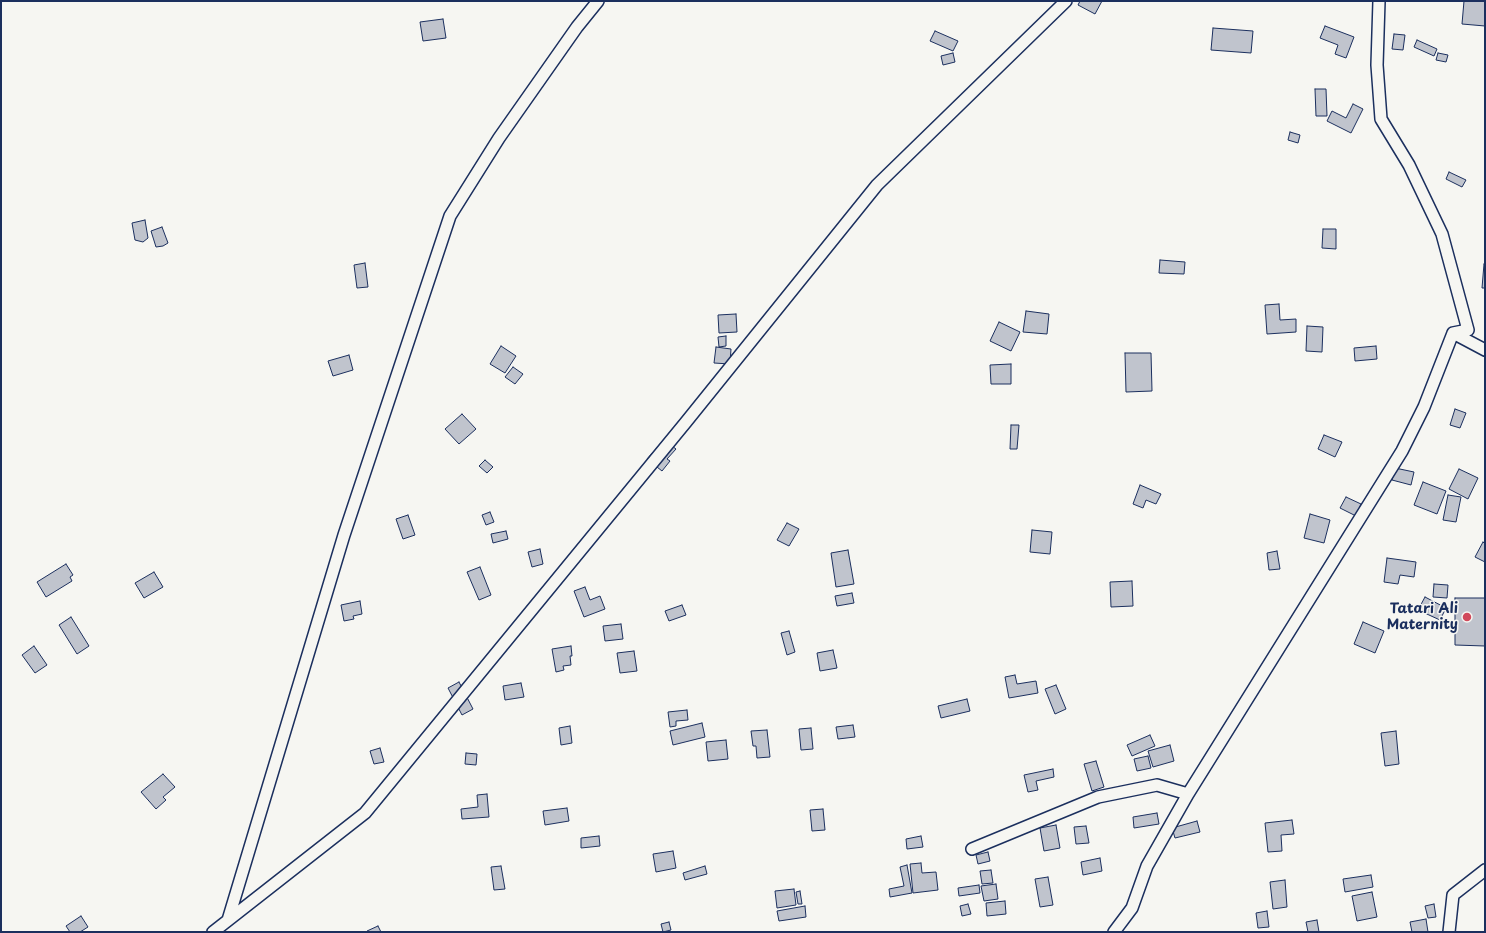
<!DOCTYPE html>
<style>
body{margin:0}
#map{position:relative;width:1486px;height:933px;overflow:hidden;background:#f6f6f2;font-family:"Playpen Sans",sans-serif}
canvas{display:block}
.frame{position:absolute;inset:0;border:2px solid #1b2f5e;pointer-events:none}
</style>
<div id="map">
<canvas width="1486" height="933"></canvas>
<div class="frame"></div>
</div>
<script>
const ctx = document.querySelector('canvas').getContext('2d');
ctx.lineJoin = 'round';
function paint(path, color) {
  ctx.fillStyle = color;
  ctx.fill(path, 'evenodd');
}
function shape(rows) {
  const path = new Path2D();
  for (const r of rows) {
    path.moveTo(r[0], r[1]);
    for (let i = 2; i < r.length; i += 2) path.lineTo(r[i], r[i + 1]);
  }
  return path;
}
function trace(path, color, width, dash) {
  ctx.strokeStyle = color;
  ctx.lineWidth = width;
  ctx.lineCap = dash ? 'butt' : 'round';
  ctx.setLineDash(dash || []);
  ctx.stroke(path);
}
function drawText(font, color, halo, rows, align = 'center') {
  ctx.font = font + ' "Playpen Sans",sans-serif';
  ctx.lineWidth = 3;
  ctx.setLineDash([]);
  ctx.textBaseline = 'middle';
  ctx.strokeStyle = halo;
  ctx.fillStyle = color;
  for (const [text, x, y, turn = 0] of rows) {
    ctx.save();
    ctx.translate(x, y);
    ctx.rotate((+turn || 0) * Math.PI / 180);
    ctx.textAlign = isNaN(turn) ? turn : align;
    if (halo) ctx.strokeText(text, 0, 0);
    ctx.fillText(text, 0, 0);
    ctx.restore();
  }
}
const building = shape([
 [1080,1,1102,1,1095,14,1078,5,1080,1],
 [1464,1,1485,1,1485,26,1462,24,1464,1],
 [443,19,446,38,423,41,420,22,443,19],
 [1325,26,1354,37,1346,58,1335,54,1338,45,1320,38,1325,26],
 [1213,28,1253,31,1251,53,1211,50,1213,28],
 [935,31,958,41,953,51,930,41,935,31],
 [1394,34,1405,35,1403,50,1392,49,1394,34],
 [1417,40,1437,49,1434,56,1414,47,1417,40],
 [953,53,955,62,943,65,941,56,953,53],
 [1438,53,1448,55,1446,62,1436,60,1438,53],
 [1315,89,1326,89,1327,116,1316,116,1315,89],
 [1353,104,1363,109,1351,133,1327,121,1332,111,1346,118,1353,104],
 [1290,132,1300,135,1298,143,1288,140,1290,132],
 [1449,172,1466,180,1462,187,1446,179,1449,172],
 [145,220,148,238,143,242,135,240,132,223,145,220],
 [162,227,168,243,163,246,156,247,151,231,162,227],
 [1323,229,1336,229,1336,249,1322,248,1323,229],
 [1160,260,1185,262,1184,274,1159,273,1160,260],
 [365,263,368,287,357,288,354,265,365,263],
 [1484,264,1485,264,1485,288,1482,288,1484,264],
 [1279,304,1280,320,1296,319,1296,332,1267,334,1265,305,1279,304],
 [1026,311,1049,314,1047,334,1023,332,1026,311],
 [736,314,737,332,719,333,718,315,736,314],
 [999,322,1020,332,1011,351,990,341,999,322],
 [1307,326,1323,327,1322,352,1306,351,1307,326],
 [726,336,726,346,719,347,718,337,726,336],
 [501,346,516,356,505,373,490,364,501,346],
 [1376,346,1377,359,1355,361,1354,348,1376,346],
 [716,347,731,349,730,364,714,363,716,347],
 [1125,353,1151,353,1152,391,1126,392,1125,353],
 [349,355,353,370,333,376,328,361,349,355],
 [1011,364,1011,384,991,384,990,365,1011,364],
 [513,367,523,374,515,384,505,377,513,367],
 [1455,409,1466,413,1460,428,1450,425,1455,409],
 [462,414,476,429,459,444,445,429,462,414],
 [1011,425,1019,425,1017,449,1010,449,1011,425],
 [1324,435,1342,442,1335,457,1318,449,1324,435],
 [664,440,676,449,667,459,670,461,662,471,647,459,664,440],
 [485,460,493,467,487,473,479,466,485,460],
 [1395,468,1414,472,1411,485,1392,480,1395,468],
 [1459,469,1478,478,1468,499,1449,489,1459,469],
 [1423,482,1446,491,1437,514,1414,505,1423,482],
 [1140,485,1161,494,1156,504,1146,500,1143,508,1133,504,1140,485],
 [1448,495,1461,497,1456,522,1443,520,1448,495],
 [1346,497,1361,504,1356,516,1340,508,1346,497],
 [490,512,494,522,486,525,482,515,490,512],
 [1310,514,1330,520,1324,543,1304,538,1310,514],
 [408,515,415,535,403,539,396,519,408,515],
 [787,523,799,529,789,546,777,540,787,523],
 [1032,530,1052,532,1050,554,1030,552,1032,530],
 [506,531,508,539,493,543,491,534,506,531],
 [1483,542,1485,544,1485,562,1475,557,1483,542],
 [540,549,543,564,532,567,528,552,540,549],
 [848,550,854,584,836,587,831,553,848,550],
 [1277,551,1280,569,1269,570,1267,553,1277,551],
 [1387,558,1416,562,1414,577,1400,575,1398,584,1384,582,1387,558],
 [66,564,73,575,70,577,72,581,46,597,37,582,66,564],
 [480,567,491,595,479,600,467,572,480,567],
 [154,572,163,587,144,598,135,583,154,572],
 [1132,581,1133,606,1111,607,1110,582,1132,581],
 [1434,584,1448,585,1447,598,1433,597,1434,584],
 [585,587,590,600,600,596,605,609,584,617,574,591,585,587],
 [852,593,854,603,837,606,835,596,852,593],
 [1425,597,1446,608,1440,620,1418,610,1425,597],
 [1455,598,1485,598,1485,646,1455,645,1455,598],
 [360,601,362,614,353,616,354,619,344,621,341,605,360,601],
 [682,605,686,615,669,621,665,611,682,605],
 [71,617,89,646,77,654,59,625,71,617],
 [1363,622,1384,631,1375,653,1354,644,1363,622],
 [621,624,623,639,605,641,603,626,621,624],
 [789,631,795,652,787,655,781,633,789,631],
 [34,646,47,665,35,673,22,655,34,646],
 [571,646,572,656,570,656,571,665,563,666,564,670,556,672,552,649,571,646],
 [833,650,837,668,820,671,817,653,833,650],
 [634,651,637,671,620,673,617,653,634,651],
 [1015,675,1017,684,1036,681,1038,693,1009,698,1005,677,1015,675],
 [459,682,473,709,462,715,448,688,459,682],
 [521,683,524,697,505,700,503,686,521,683],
 [1056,685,1066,709,1055,714,1045,689,1056,685],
 [967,699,970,711,941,718,938,706,967,699],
 [687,710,688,720,676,721,676,726,670,727,668,712,687,710],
 [702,723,705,737,673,745,670,731,702,723],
 [853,725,855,737,838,739,836,727,853,725],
 [570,726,572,743,561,745,559,728,570,726],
 [811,728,813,749,801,750,799,729,811,728],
 [767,730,770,757,757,758,756,746,753,746,751,731,767,730],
 [1396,731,1399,764,1385,766,1381,733,1396,731],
 [1150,735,1155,746,1132,756,1127,745,1150,735],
 [726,740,728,759,708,761,706,742,726,740],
 [1170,745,1174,761,1153,767,1148,751,1170,745],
 [380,748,384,762,374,764,370,751,380,748],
 [466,753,477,754,476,765,465,764,466,753],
 [1148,756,1151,768,1137,771,1134,759,1148,756],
 [1096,761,1104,787,1092,791,1084,764,1096,761],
 [1053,769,1054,777,1036,781,1038,790,1028,792,1024,775,1053,769],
 [163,774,175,787,163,797,166,800,156,809,141,792,163,774],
 [487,794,489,817,462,819,461,809,478,807,477,795,487,794],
 [567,808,569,821,545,825,543,811,567,808],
 [823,809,825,830,812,831,810,810,823,809],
 [1157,813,1159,824,1134,828,1133,817,1157,813],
 [1292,820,1294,834,1281,835,1282,851,1268,852,1265,823,1292,820],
 [1197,821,1200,832,1175,838,1172,828,1197,821],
 [1056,825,1060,848,1044,851,1040,828,1056,825],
 [1086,826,1089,843,1076,844,1074,827,1086,826],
 [599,836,600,846,581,848,581,838,599,836],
 [921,836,923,847,907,849,906,839,921,836],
 [673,851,676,868,656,872,653,854,673,851],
 [988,852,990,861,978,864,976,855,988,852],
 [1100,858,1102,871,1083,875,1081,862,1100,858],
 [921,863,922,873,936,872,938,890,913,893,910,864,921,863],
 [907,865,912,893,890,897,889,889,904,886,900,867,907,865],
 [501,866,505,889,494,890,491,867,501,866],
 [705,866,707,874,685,880,683,873,705,866],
 [991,870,993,883,982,884,980,871,991,870],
 [1371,875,1373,887,1345,892,1343,879,1371,875],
 [1048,877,1053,905,1040,907,1035,879,1048,877],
 [1285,880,1287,907,1273,909,1270,882,1285,880],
 [996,884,998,899,984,901,981,886,996,884],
 [979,885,980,893,959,896,958,888,979,885],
 [794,889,796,905,777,908,775,891,794,889],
 [800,891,802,904,798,904,796,892,800,891],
 [1372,892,1377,917,1357,921,1352,896,1372,892],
 [1005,901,1006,914,987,916,986,903,1005,901],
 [968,904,971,914,962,916,960,906,968,904],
 [1434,904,1436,917,1428,918,1425,906,1434,904],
 [805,906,806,917,779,921,777,911,805,906],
 [1267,911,1269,927,1258,928,1256,913,1267,911],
 [81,916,88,927,80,932,70,932,66,926,81,916],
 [1426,919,1428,932,1412,932,1410,922,1426,919],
 [1317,920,1319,932,1308,932,1306,922,1317,920],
 [669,922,671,930,663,932,661,924,669,922],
 [378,926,381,932,367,932,367,931,378,926]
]);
paint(building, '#c0c4cd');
trace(building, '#1b2f5e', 1);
const minor = shape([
 [1379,1,1377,65,1381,119,1409,165,1442,234,1468,330,1453,333],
 [972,849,1098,797,1157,785,1188,794],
 [228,920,344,535,450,216,499,138,577,27,598,1],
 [213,932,365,813,686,422,877,185,1066,1],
 [1114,932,1132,908,1147,866,1188,794,1402,451,1424,407,1453,333,1485,350],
 [1449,932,1453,895,1485,870]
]);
trace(minor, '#1b2f5e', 14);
trace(minor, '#f6f6f2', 11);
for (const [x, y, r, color] of [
 [1467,617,5,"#d1495b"]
]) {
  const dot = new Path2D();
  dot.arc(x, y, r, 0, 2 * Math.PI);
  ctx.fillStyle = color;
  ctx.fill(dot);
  trace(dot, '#f6f6f2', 1.5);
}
drawText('bold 14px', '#1b2f5e', '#f6f6f2', [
 ["Tatari Ali",1458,609],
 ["Maternity",1458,625]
], 'right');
</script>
